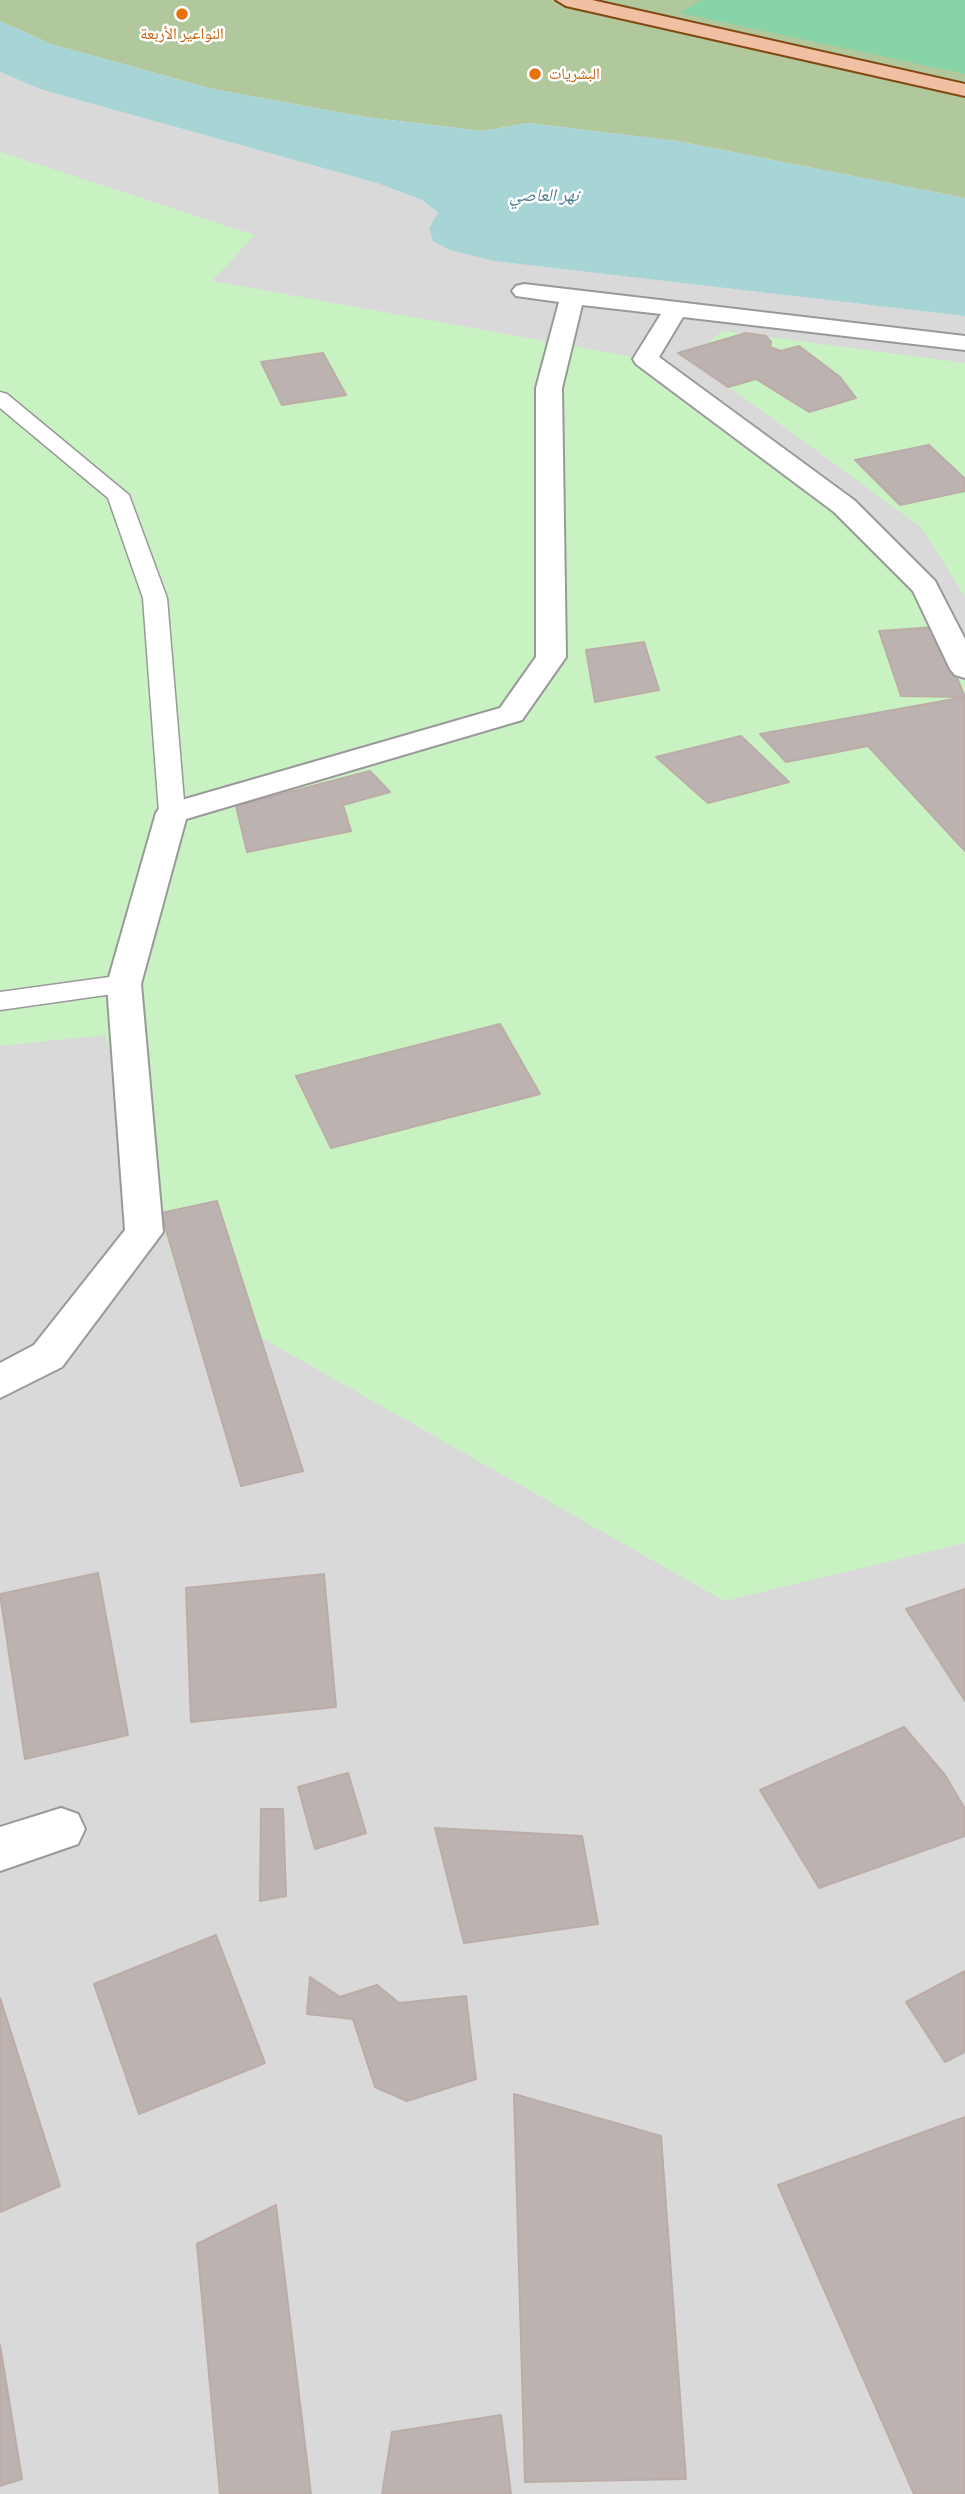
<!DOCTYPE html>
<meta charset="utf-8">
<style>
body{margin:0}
canvas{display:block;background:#ece7e2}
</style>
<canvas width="965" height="2494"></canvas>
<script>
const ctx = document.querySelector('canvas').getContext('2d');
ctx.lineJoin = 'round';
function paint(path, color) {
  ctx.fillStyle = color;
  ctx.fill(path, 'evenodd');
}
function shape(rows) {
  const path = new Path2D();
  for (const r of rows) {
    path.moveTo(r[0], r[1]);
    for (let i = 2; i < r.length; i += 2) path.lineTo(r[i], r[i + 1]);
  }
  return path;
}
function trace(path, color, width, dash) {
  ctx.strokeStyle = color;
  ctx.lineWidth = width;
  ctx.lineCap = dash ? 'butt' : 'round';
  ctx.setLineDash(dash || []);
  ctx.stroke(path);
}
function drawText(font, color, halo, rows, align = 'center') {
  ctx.font = font + ' "PT Sans Narrow","Noto Naskh Arabic",sans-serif';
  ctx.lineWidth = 5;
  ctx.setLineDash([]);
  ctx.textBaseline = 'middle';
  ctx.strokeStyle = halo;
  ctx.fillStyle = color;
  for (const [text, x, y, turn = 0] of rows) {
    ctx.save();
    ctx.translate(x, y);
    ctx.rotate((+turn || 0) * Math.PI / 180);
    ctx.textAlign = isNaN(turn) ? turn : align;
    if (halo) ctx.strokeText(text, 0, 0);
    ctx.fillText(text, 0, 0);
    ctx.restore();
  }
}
paint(shape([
 [0,72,43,90,377,183,422,200,438,214,429,228,494,261,965,316,965,2494,0,2494]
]), '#dad9d9');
paint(shape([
 [0,0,965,0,965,198,677,141,528,123,483,131,365,117,213,89,51,44,0,21]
]), '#b1c79c');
paint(shape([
 [0,152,255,235,212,281,645,359,925,587,965,669,965,1543,724,1601,183,1293,105,1035,0,1046],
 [723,331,965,363,965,597,921,527,688,357]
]), '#c9f2c3');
paint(shape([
 [702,0,965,0,965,74,680,13]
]), '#89d3a8');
paint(shape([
 [0,21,51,44,213,89,365,117,483,131,528,123,677,141,965,198,965,316,494,261,450,250,433,241,429,228,438,213,422,200,377,183,43,90,0,72]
]), '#a7d4d5');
const building = shape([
 [746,333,766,336,771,342,770,347,781,351,799,346,840,377,856,398,809,412,756,379,728,387,678,353,746,333],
 [323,353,346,395,282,405,261,362,323,353],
 [929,445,965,479,965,491,900,505,855,460,929,445],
 [936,627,965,697,901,696,879,631,936,627],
 [644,642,659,690,595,702,586,650,644,642],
 [965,697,965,851,868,746,786,762,760,734,965,697],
 [741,736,789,782,708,803,656,757,741,736],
 [370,771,390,792,343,805,351,831,247,852,236,806,370,771],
 [500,1024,540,1094,331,1148,296,1076,500,1024],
 [217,1201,303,1471,241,1486,161,1213,217,1201],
 [98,1573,128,1735,25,1759,0,1594,98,1573],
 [324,1574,336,1707,191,1722,186,1588,324,1574],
 [965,1589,965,1701,906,1609,965,1589],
 [904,1727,945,1775,965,1809,965,1836,819,1888,760,1790,904,1727],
 [348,1773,366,1833,315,1849,298,1787,348,1773],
 [261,1809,283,1809,286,1896,260,1901,261,1809],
 [435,1828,582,1836,598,1924,464,1943,435,1828],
 [216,1935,265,2063,139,2114,94,1984,216,1935],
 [965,1971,965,2052,945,2062,906,2002,965,1971],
 [310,1977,340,1997,377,1985,399,2003,466,1996,476,2079,407,2101,375,2087,353,2019,307,2014,310,1977],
 [0,1998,60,2186,0,2212,0,1998],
 [514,2094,661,2136,686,2479,525,2482,514,2094],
 [965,2117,965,2494,914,2494,778,2185,965,2117],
 [276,2205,311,2494,220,2494,197,2244,276,2205],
 [0,2345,22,2479,0,2486,0,2345],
 [501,2415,511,2494,382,2494,392,2432,501,2415]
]);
paint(building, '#bcb2b0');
trace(building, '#bcaca7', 2);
const service = shape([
 [0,392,7,394,129,495,167,598,185,813,181,819,163,819,159,813,143,598,108,498,0,408,0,392],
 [124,975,134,977,138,984,134,991,0,1010,0,992,124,975]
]);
const minor = shape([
 [524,284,965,336,965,350,683,317,659,357,854,500,935,581,965,639,965,678,955,675,950,669,913,591,834,512,636,364,633,359,661,314,582,305,562,388,566,657,522,720,186,819,141,984,163,1232,62,1367,0,1398,0,1363,34,1345,125,1230,107,984,156,813,161,806,500,708,536,657,536,388,559,302,516,296,512,291,516,286,524,284],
 [61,1808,78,1814,85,1829,78,1844,0,1871,0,1827,61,1808]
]);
const primary = shape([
 [556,0,592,0,965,84,965,96,566,6,556,0]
]);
trace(service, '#999', 3);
trace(minor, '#999', 4);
trace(primary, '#834711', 4);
paint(service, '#fff');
paint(minor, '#fff');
paint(primary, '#f0c0a3');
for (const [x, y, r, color] of [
 [182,14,7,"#e8710a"],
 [535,74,7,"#e8710a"]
]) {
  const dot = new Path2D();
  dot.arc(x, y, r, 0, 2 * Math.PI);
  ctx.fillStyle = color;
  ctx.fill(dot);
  trace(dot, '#fff', 2.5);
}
drawText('16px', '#c56008', '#fff', [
 ["النواعير الأربعة",182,34],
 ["البشريات",549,74,"left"]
]);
drawText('italic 18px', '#4d7d91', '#fff', [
 ["نهر العاصي",544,196]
]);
</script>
